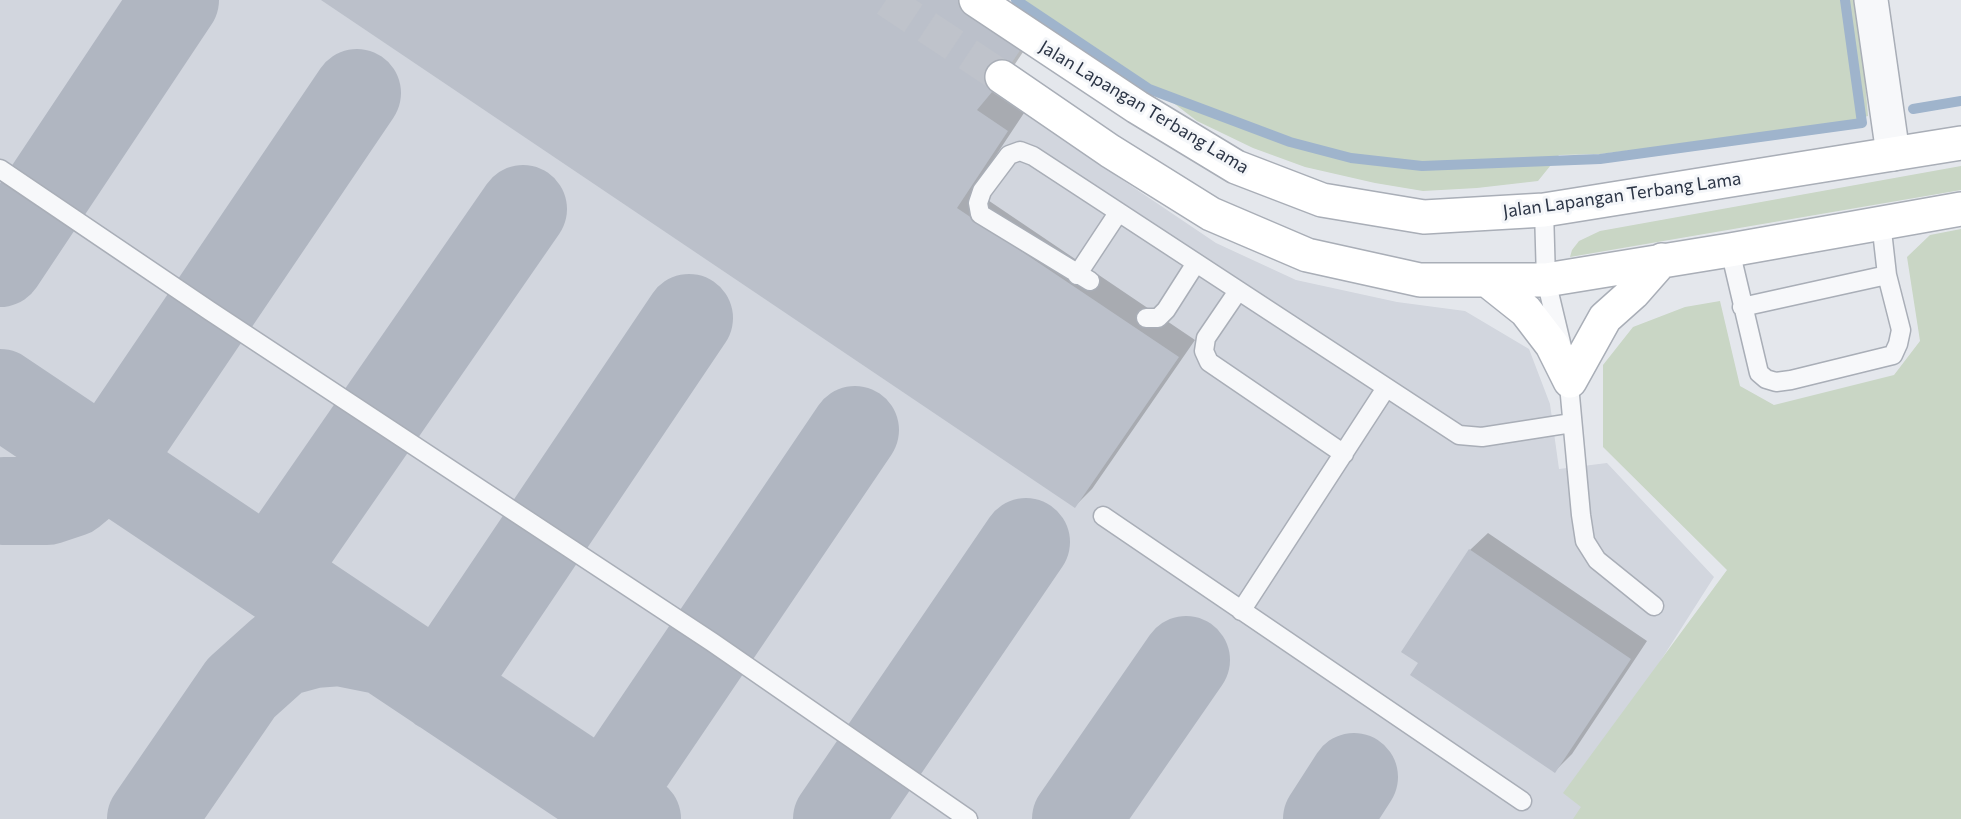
<!DOCTYPE html>
<style>
body{margin:0}
canvas{display:block;background:#e4e7ec}
</style>
<canvas width="1961" height="819"></canvas>
<script>
const ctx = document.querySelector('canvas').getContext('2d');
ctx.lineJoin = 'round';
function paint(path, color) {
  ctx.fillStyle = color;
  ctx.fill(path, 'evenodd');
}
function shape(rows) {
  const path = new Path2D();
  for (const r of rows) {
    path.moveTo(r[0], r[1]);
    for (let i = 2; i < r.length; i += 2) path.lineTo(r[i], r[i + 1]);
  }
  return path;
}
function trace(path, color, width, dash) {
  ctx.strokeStyle = color;
  ctx.lineWidth = width;
  ctx.lineCap = dash ? 'butt' : 'round';
  ctx.setLineDash(dash || []);
  ctx.stroke(path);
}
function drawText(font, color, halo, rows, align = 'center') {
  ctx.font = font + ' Commissioner,sans-serif';
  ctx.lineWidth = 6;
  ctx.setLineDash([]);
  ctx.textBaseline = 'middle';
  ctx.strokeStyle = halo;
  ctx.fillStyle = color;
  for (const [text, x, y, turn = 0] of rows) {
    ctx.save();
    ctx.translate(x, y);
    ctx.rotate((+turn || 0) * Math.PI / 180);
    ctx.textAlign = isNaN(turn) ? turn : align;
    if (halo) ctx.strokeText(text, 0, 0);
    ctx.fillText(text, 0, 0);
    ctx.restore();
  }
}
paint(shape([
 [0,0,962,0,992,92,1216,243,1296,280,1397,302,1465,311,1529,349,1550,404,1559,469,1607,463,1714,577,1589,773,1634,819,0,819]
]), '#d2d6de');
paint(shape([
 [1023,0,1858,0,1868,116,1837,124,1724,139,1600,154,1559,155,1538,181,1477,188,1423,191,1375,183,1305,167,1253,148,1197,121,1150,85],
 [1961,166,1961,190,1570,257,1572,250,1579,241,1600,231],
 [1961,229,1961,819,1573,819,1581,807,1563,793,1727,570,1603,447,1603,365,1633,327,1685,307,1720,301,1740,386,1774,405,1894,375,1920,341,1907,257,1930,235]
]), '#c9d6c5');
paint(shape([
 [324,0,1041,25,1009,73,993,92,1024,113,973,190,1195,340,1092,489,1075,506],
 [1488,533,1647,641,1572,754,1555,771,1420,663,1470,550]
]), '#0003');
trace(shape([
 [1016,0,1149,89,1290,142,1351,158,1422,166,1600,159,1862,123,1845,0],
 [1913,109,1961,101]
]), '#9fb4cc', 10);
trace(shape([
 [0,263,175,0],
 [0,393,385,651],
 [4,501,47,501,71,493,106,464,357,93],
 [271,573,523,209],
 [440,688,689,318],
 [606,798,855,430],
 [151,819,241,688,280,653,313,644,340,642,385,651,637,819],
 [837,819,1026,542],
 [1076,819,1186,660],
 [1327,819,1354,777]
]), '#b0b6c1', 88);
paint(shape([
 [321,0,962,0,1025,43,992,92,977,110,1008,131,957,208,1179,357,1075,508],
 [1469,549,1631,659,1555,773,1410,675,1418,663,1401,652]
]), '#bbc0ca');
trace(shape([
 [886,0,1002,77]
]), '#bfc3cb', 33, [33, 16]);
const service = shape([
 [0,169,210,311,712,642,968,819],
 [1544,210,1546,280,1562,347],
 [1730,250,1759,373,1766,379,1776,382,1791,380,1893,355,1898,344,1901,330,1887,275,1881,222],
 [1077,275,1118,213],
 [1090,281,980,214,978,203,982,191,1009,155,1020,151,1033,156,1459,435,1482,437,1572,423],
 [1238,291,1206,338,1204,351,1209,362,1344,454],
 [1742,307,1887,275],
 [1146,318,1158,318,1166,310,1196,263],
 [1568,374,1581,515,1585,541,1597,560,1654,606],
 [1103,516,1522,801],
 [1241,611,1386,388]
]);
const minor = shape([
 [1871,0,1893,154]
]);
const secondary = shape([
 [976,0,1137,107,1236,167,1322,200,1424,217,1544,210,1961,143],
 [1002,77,1110,151,1211,214,1307,255,1420,280,1546,280,1730,250,1961,209],
 [1487,280,1526,311,1552,345,1570,381],
 [1570,381,1605,318,1633,293,1662,260]
]);
trace(service, '#a9aeb7', 21);
trace(minor, '#a9aeb7', 36);
trace(secondary, '#a9aeb7', 36);
trace(service, '#f7f8fa', 18);
trace(minor, '#f7f8fa', 33);
trace(secondary, '#fff', 33);
drawText('18px', '#2b3445', '#f4f6f9', [
 ["Jalan Lapangan Terbang Lama",1144,107,31],
 ["Jalan Lapangan Terbang Lama",1622,195,-8]
]);
</script>
